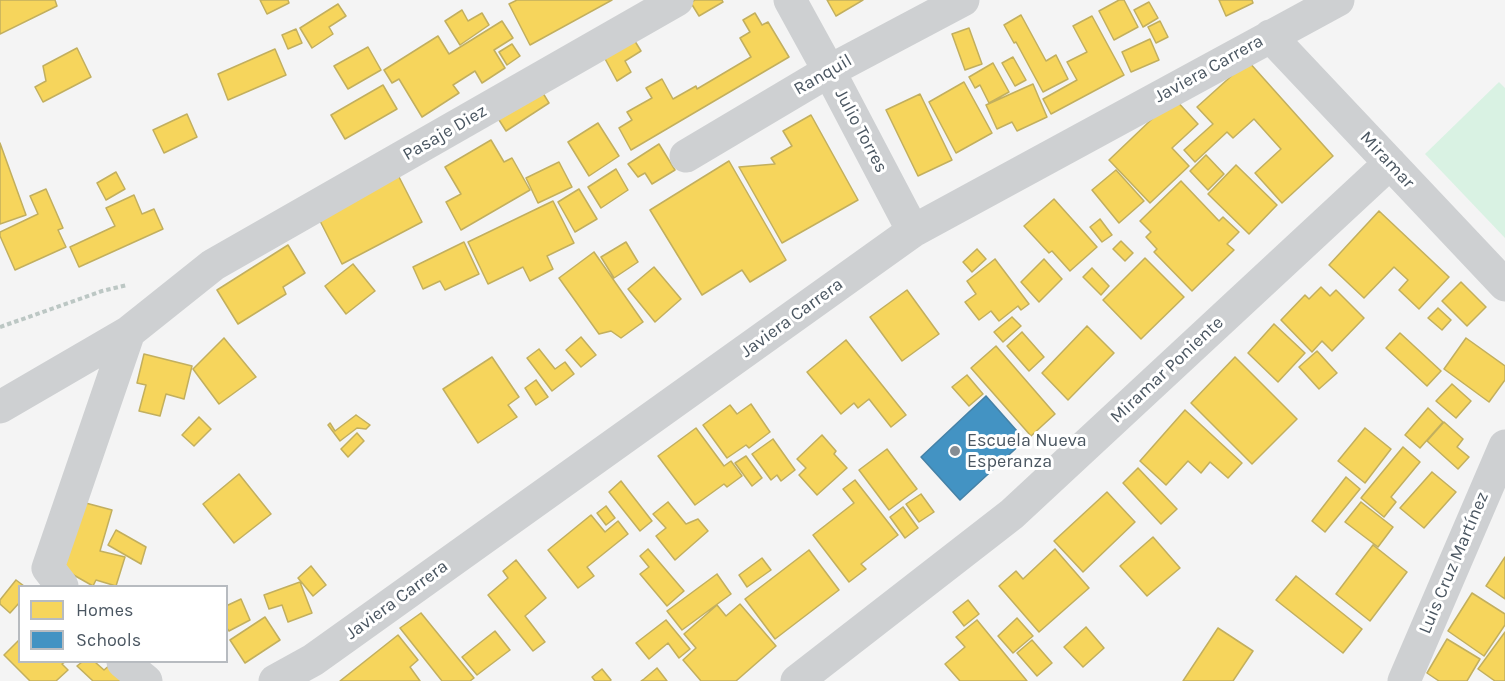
<!DOCTYPE html>
<meta charset="utf-8">
<style>
body{margin:0}
#map{position:relative;width:1505px;height:681px;overflow:hidden;background:#f4f4f4;font-family:Karla,sans-serif}
canvas{display:block}
.legend{position:absolute;left:18px;top:585px;width:210px;height:78px;box-sizing:border-box;background:#fff;border:2px solid #b7bbc0;margin:0;padding:8px 10px;list-style:none;font-size:18px;color:#4a5661}
.legend li{display:flex;align-items:center;gap:12px;height:30px}
.legend b{width:30px;border:2px solid #b7bbc0}
</style>
<div id="map">
<canvas width="1505" height="681"></canvas>
<ul class="legend">
<li><b style="height:16px;background:#f6d55c"></b>Homes</li>
<li><b style="height:16px;background:#4393c3"></b>Schools</li>
</ul>
</div>
<script>
const ctx = document.querySelector('canvas').getContext('2d');
ctx.lineJoin = 'round';
function paint(path, color) {
  ctx.fillStyle = color;
  ctx.fill(path, 'evenodd');
}
function shape(rows) {
  const path = new Path2D();
  for (const r of rows) {
    path.moveTo(r[0], r[1]);
    for (let i = 2; i < r.length; i += 2) path.lineTo(r[i], r[i + 1]);
  }
  return path;
}
function trace(path, color, width, dash) {
  ctx.strokeStyle = color;
  ctx.lineWidth = width;
  ctx.lineCap = dash ? 'butt' : 'round';
  ctx.setLineDash(dash || []);
  ctx.stroke(path);
}
function drawText(font, color, halo, rows, align = 'center') {
  ctx.font = font + ' Karla,sans-serif';
  ctx.lineWidth = 6;
  ctx.setLineDash([]);
  ctx.textBaseline = 'middle';
  ctx.strokeStyle = halo;
  ctx.fillStyle = color;
  for (const [text, x, y, turn = 0] of rows) {
    ctx.save();
    ctx.translate(x, y);
    ctx.rotate((+turn || 0) * Math.PI / 180);
    ctx.textAlign = isNaN(turn) ? turn : align;
    if (halo) ctx.strokeText(text, 0, 0);
    ctx.fillText(text, 0, 0);
    ctx.restore();
  }
}
paint(shape([
 [1499,82,1505,88,1505,238,1425,154]
]), '#d9f2e3');
const homes = shape([
 [0,0,55,0,57,6,0,34,0,0],
 [260,0,288,0,289,3,267,14,260,0],
 [517,0,612,0,530,45,509,4,517,0],
 [695,0,722,0,723,2,699,16,691,3,695,0],
 [827,0,863,0,836,16,827,0],
 [1119,0,1124,0,1138,27,1114,40,1099,11,1119,0],
 [1219,0,1252,0,1253,3,1226,16,1219,0],
 [1149,2,1158,18,1143,27,1134,10,1149,2],
 [338,4,346,16,329,27,333,34,312,48,300,28,338,4],
 [462,10,468,21,482,13,489,25,460,45,445,21,462,10],
 [755,13,762,25,768,22,789,57,631,150,619,128,632,120,627,112,652,98,646,88,662,79,673,99,696,86,697,89,751,57,740,38,750,32,743,20,755,13],
 [1021,15,1046,61,1056,55,1068,79,1043,92,1016,42,1014,43,1004,25,1021,15],
 [1092,16,1124,75,1051,114,1043,99,1077,80,1067,62,1087,52,1073,26,1092,16],
 [502,21,513,38,494,50,505,68,482,83,475,71,453,85,459,93,422,117,399,79,392,83,384,70,438,36,449,54,502,21],
 [1160,21,1168,37,1156,43,1148,27,1160,21],
 [969,28,982,64,965,70,952,34,969,28],
 [296,29,302,43,288,49,282,35,296,29],
 [633,38,641,51,625,61,631,72,617,81,603,55,633,38],
 [1150,39,1159,60,1131,72,1122,52,1150,39],
 [512,44,520,56,507,65,499,52,512,44],
 [368,47,381,70,348,89,334,66,368,47],
 [77,48,91,77,43,102,35,87,46,81,43,66,77,48],
 [275,49,286,75,228,100,218,74,275,49],
 [1013,57,1026,80,1015,86,1002,63,1013,57],
 [1248,61,1333,156,1282,203,1255,173,1281,149,1254,119,1233,138,1227,132,1195,162,1184,150,1213,124,1197,107,1248,61],
 [993,63,1009,92,989,103,980,85,975,88,969,77,993,63],
 [964,82,992,133,956,153,929,102,964,82],
 [1033,84,1047,117,1017,131,1012,122,997,129,986,105,1033,84],
 [383,85,397,109,345,139,331,115,383,85],
 [538,85,549,103,506,131,494,112,538,85],
 [920,94,952,160,918,176,886,110,920,94],
 [1174,98,1198,124,1172,148,1189,166,1150,203,1109,160,1174,98],
 [187,114,197,137,164,153,153,130,187,114],
 [811,115,858,200,782,243,739,167,775,164,771,158,792,146,783,131,811,115],
 [598,123,619,156,589,176,568,142,598,123],
 [491,140,504,162,512,158,530,190,461,230,446,202,461,194,445,167,491,140],
 [0,143,26,215,0,224,0,143],
 [659,144,675,170,652,184,645,173,638,177,628,164,659,144],
 [1206,155,1224,174,1208,190,1190,171,1206,155],
 [729,161,786,260,750,282,742,270,702,295,650,210,729,161],
 [559,162,572,187,538,203,526,178,559,162],
 [1236,165,1277,205,1249,234,1208,194,1236,165],
 [616,169,628,190,601,208,588,187,616,169],
 [1116,170,1144,201,1119,223,1092,190,1116,170],
 [116,172,125,189,106,200,97,183,116,172],
 [397,173,422,222,342,264,317,215,397,173],
 [1181,181,1219,221,1223,217,1239,232,1227,244,1234,250,1192,291,1154,252,1157,249,1146,237,1151,232,1140,221,1181,181],
 [46,189,63,228,58,230,66,247,15,270,0,236,0,232,38,214,30,196,46,189],
 [579,189,597,219,575,232,558,202,579,189],
 [134,195,142,214,154,209,163,229,79,267,70,247,115,226,106,208,134,195],
 [1054,199,1097,247,1070,271,1052,251,1049,253,1024,226,1054,199],
 [553,201,574,243,547,256,553,269,530,281,523,267,488,284,468,242,553,201],
 [1379,211,1449,277,1419,309,1399,290,1408,280,1394,267,1364,298,1329,265,1379,211],
 [1100,219,1112,235,1102,242,1090,227,1100,219],
 [1121,241,1133,253,1125,261,1113,249,1121,241],
 [464,242,479,274,445,290,440,281,423,289,413,267,464,242],
 [626,242,638,262,614,278,601,257,626,242],
 [288,245,305,273,283,287,286,294,238,324,217,290,288,245],
 [977,249,986,259,972,272,963,262,977,249],
 [594,252,643,322,621,338,611,331,599,334,559,278,594,252],
 [1145,258,1184,297,1141,339,1103,300,1145,258],
 [995,259,1029,304,1021,310,1018,306,999,321,991,311,979,320,965,302,976,294,967,281,995,259],
 [1044,259,1062,279,1039,302,1021,282,1044,259],
 [353,264,375,291,346,314,325,286,353,264],
 [654,267,681,299,655,322,628,289,654,267],
 [1092,268,1109,286,1101,295,1083,277,1092,268],
 [1461,282,1486,307,1467,326,1442,301,1461,282],
 [1321,287,1330,296,1336,290,1364,318,1332,351,1322,341,1312,352,1281,320,1305,295,1309,299,1321,287],
 [907,290,939,334,902,361,870,317,907,290],
 [1438,308,1451,320,1442,330,1428,318,1438,308],
 [1012,317,1021,326,1003,342,994,332,1012,317],
 [1274,324,1305,353,1278,382,1248,353,1274,324],
 [1087,326,1114,353,1068,400,1042,373,1087,326],
 [1022,332,1044,357,1029,371,1007,346,1022,332],
 [1400,333,1441,371,1427,386,1386,348,1400,333],
 [581,337,596,355,581,367,566,350,581,337],
 [224,338,256,377,219,404,193,369,224,338],
 [1466,338,1505,366,1505,380,1489,402,1444,369,1466,338],
 [846,340,906,415,891,427,869,399,858,408,854,403,841,414,807,372,846,340],
 [996,346,1055,414,1031,436,971,368,996,346],
 [539,349,555,369,565,362,574,374,552,391,527,358,539,349],
 [1317,351,1337,373,1319,389,1299,367,1317,351],
 [144,354,192,366,184,399,166,394,160,416,139,411,146,385,137,383,144,354],
 [492,357,519,397,508,405,517,417,478,443,443,389,492,357],
 [1235,357,1297,419,1252,464,1191,403,1235,357],
 [967,375,983,394,969,406,952,387,967,375],
 [536,380,548,397,536,405,525,388,536,380],
 [1452,384,1471,401,1456,418,1436,401,1452,384],
 [751,404,770,432,749,448,746,445,727,458,703,425,730,405,737,414,751,404],
 [1428,408,1443,422,1420,448,1405,435,1428,408],
 [1185,410,1242,463,1228,478,1210,462,1201,473,1188,461,1166,485,1140,461,1185,410],
 [356,415,370,425,366,429,357,428,340,441,328,425,330,423,335,431,356,415],
 [199,417,211,429,194,446,182,435,199,417],
 [1444,422,1463,439,1457,447,1469,457,1458,469,1427,441,1444,422],
 [696,428,724,466,731,461,742,476,727,487,724,484,695,505,658,456,696,428],
 [1365,428,1391,449,1365,483,1338,461,1365,428],
 [357,433,364,441,348,457,341,449,357,433],
 [822,435,836,451,834,454,847,468,817,495,799,475,806,468,797,459,822,435],
 [773,439,795,470,781,481,777,475,771,480,752,454,773,439],
 [1403,447,1420,462,1391,497,1396,502,1384,517,1361,498,1403,447],
 [887,449,917,489,889,510,859,470,887,449],
 [746,456,762,478,752,486,735,463,746,456],
 [1138,468,1177,509,1161,524,1123,483,1138,468],
 [1432,472,1456,492,1424,528,1400,508,1432,472],
 [239,474,271,514,234,543,203,504,239,474],
 [1346,477,1360,489,1325,532,1312,521,1346,477],
 [855,480,898,535,861,564,866,569,849,582,813,535,854,503,843,489,855,480],
 [621,481,652,521,640,531,609,492,621,481],
 [1107,492,1135,522,1083,572,1054,541,1107,492],
 [921,494,934,512,919,522,906,504,921,494],
 [82,502,112,510,100,551,125,557,116,586,96,580,93,586,63,569,82,502],
 [668,502,686,524,698,519,708,531,675,560,656,536,666,528,653,514,668,502],
 [1361,502,1393,527,1378,547,1345,522,1361,502],
 [606,506,615,518,606,525,597,513,606,506],
 [903,507,918,528,905,538,890,517,903,507],
 [591,515,605,532,618,521,628,534,587,567,594,576,578,588,548,550,591,515],
 [116,530,146,547,141,564,108,545,116,530],
 [1153,537,1180,568,1147,596,1120,566,1153,537],
 [1373,545,1407,572,1370,621,1336,594,1373,545],
 [648,549,684,591,667,606,640,574,649,567,640,556,648,549],
 [1055,549,1089,588,1039,632,999,586,1016,571,1023,579,1055,549],
 [809,550,839,590,775,639,745,599,809,550],
 [1505,557,1505,599,1486,586,1505,557],
 [762,558,771,570,747,587,739,575,762,558],
 [516,560,546,598,525,616,545,642,533,651,488,595,508,578,503,571,516,560],
 [311,566,326,585,313,596,298,578,311,566],
 [717,574,731,594,682,630,667,611,717,574],
 [1296,576,1362,629,1343,653,1276,600,1296,576],
 [16,580,24,586,20,586,20,602,10,613,0,604,0,600,16,580],
 [300,582,312,613,288,622,282,605,269,609,264,595,300,582],
 [1472,593,1505,614,1505,625,1484,656,1448,631,1472,593],
 [241,599,250,620,229,631,226,627,226,606,241,599],
 [968,600,979,614,964,626,953,612,968,600],
 [740,604,776,646,736,681,701,681,683,660,696,648,684,634,717,605,726,616,740,604],
 [421,613,474,678,470,681,442,681,400,628,421,613],
 [265,617,280,640,245,663,230,640,265,617],
 [1017,618,1033,636,1013,653,998,636,1017,618],
 [666,620,690,649,679,658,668,643,649,659,636,643,666,620],
 [977,620,1027,681,960,681,945,664,965,647,956,637,977,620],
 [1086,627,1104,648,1083,667,1064,647,1086,627],
 [1218,628,1253,651,1233,681,1183,681,1218,628],
 [495,631,510,650,477,675,462,657,495,631],
 [1505,632,1505,681,1495,681,1478,669,1505,632],
 [398,635,418,660,410,667,420,681,340,681,398,635],
 [20,639,20,662,65,662,62,664,68,670,56,681,30,681,4,655,20,639],
 [1447,639,1480,659,1467,681,1439,681,1427,673,1447,639],
 [1032,640,1052,663,1037,676,1017,653,1032,640],
 [82,662,95,662,104,670,111,664,129,681,93,681,77,666,82,662],
 [657,668,667,681,641,681,644,679,657,668],
 [602,669,611,680,610,681,595,681,592,677,602,669]
]);
paint(homes, '#f6d55c');
trace(homes, '#c2af5e', 1.5);
const schools = shape([
 [986,396,1025,440,960,500,921,457,986,396]
]);
paint(schools, '#4393c3');
trace(schools, '#4581a6', 1.5);
trace(shape([
 [0,327,102,291,127,285]
]), '#bcc7c4', 4, [4.5, 3]);
trace(shape([
 [790,0,829,71,913,231],
 [1270,36,1505,285],
 [686,156,829,71,963,0],
 [0,407,129,332],
 [62,586,48,568,129,332,213,265,677,0],
 [123,662,146,681],
 [275,681,313,660,913,231,1338,0],
 [797,681,1012,514,1390,163],
 [1404,681,1505,446]
]), '#ced0d2', 33);
for (const [x, y, r, color] of [
 [955,451,6,"#868d94"]
]) {
  const dot = new Path2D();
  dot.arc(x, y, r, 0, 2 * Math.PI);
  ctx.fillStyle = color;
  ctx.fill(dot);
  trace(dot, '#fff', 2);
}
drawText('18px', '#4a5661', '#fff', [
 ["Javiera Carrera",1209,69,-29],
 ["Ranquil",823,75,-30],
 ["Julio Torres",861,131,62],
 ["Pasaje Diez",445,133,-30],
 ["Miramar",1387,160,47],
 ["Javiera Carrera",792,318,-36],
 ["Miramar Poniente",1167,370,-43],
 ["Luis Cruz Martínez",1454,563,-67],
 ["Javiera Carrera",397,600,-36]
]);
drawText('18px', '#4a5661', '#fff', [
 ["Escuela Nueva",967,441],
 ["Esperanza",967,462]
], 'left');
</script>
